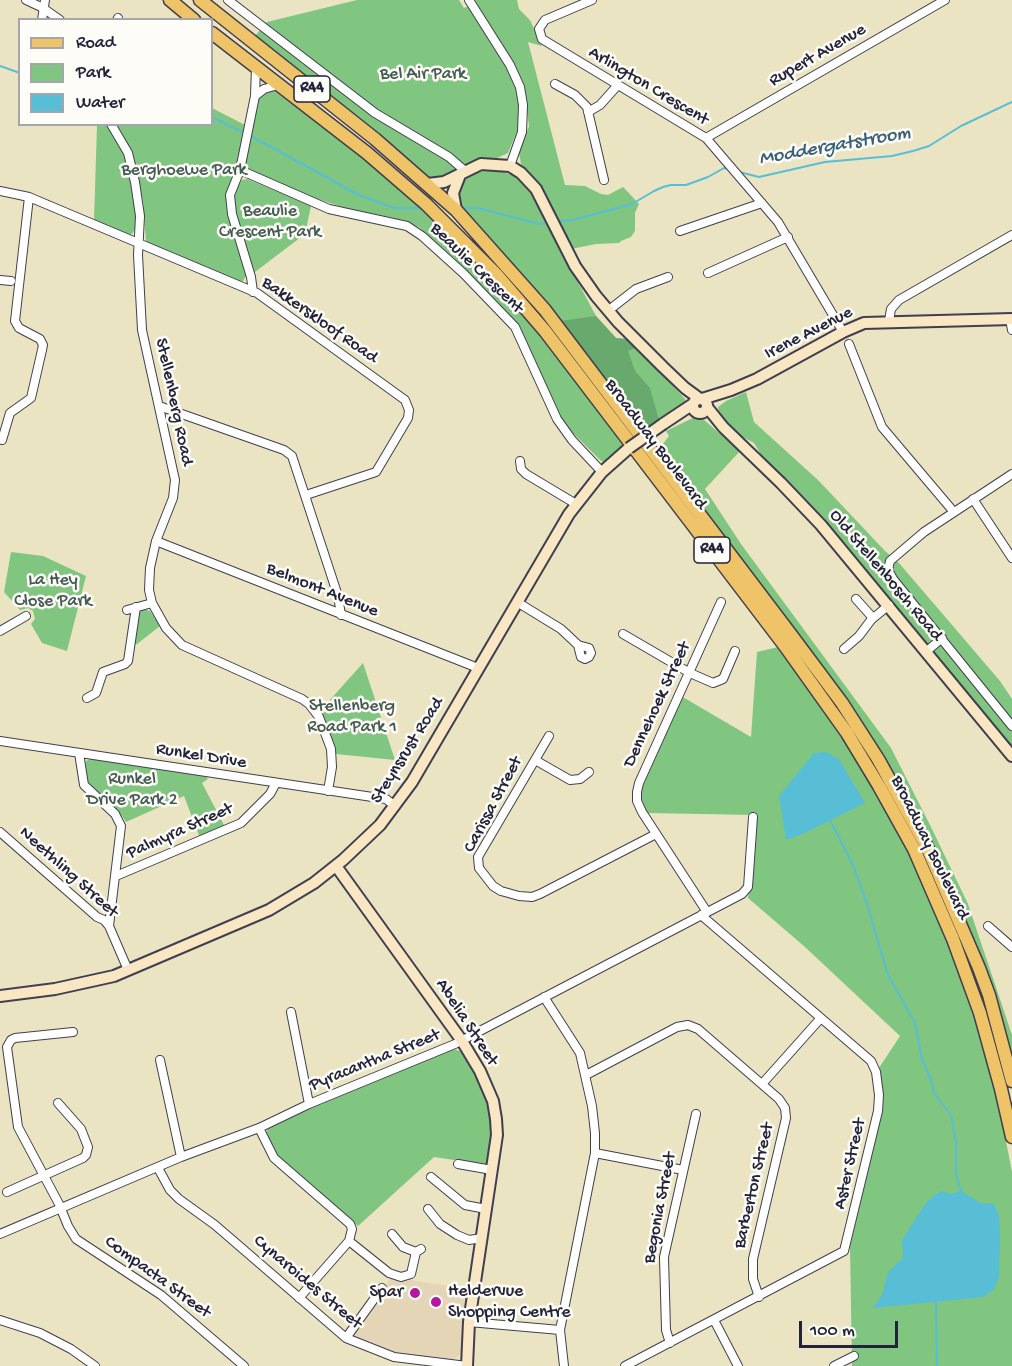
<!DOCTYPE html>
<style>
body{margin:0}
#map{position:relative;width:1012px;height:1366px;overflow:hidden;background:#ebe4c3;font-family:"Gochi Hand",sans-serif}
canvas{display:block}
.legend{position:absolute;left:18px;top:18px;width:195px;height:108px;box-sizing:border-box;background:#fdfcf7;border:2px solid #a5a5ac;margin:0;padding:8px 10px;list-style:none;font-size:18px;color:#22223b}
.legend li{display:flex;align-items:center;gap:12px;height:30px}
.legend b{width:30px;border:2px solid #a5a5ac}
.scale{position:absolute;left:799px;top:1321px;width:99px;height:27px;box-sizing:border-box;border:3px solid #22223b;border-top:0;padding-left:8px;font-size:18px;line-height:21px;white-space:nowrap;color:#22223b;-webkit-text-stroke:4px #fdfcf7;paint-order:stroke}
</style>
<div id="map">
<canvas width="1012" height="1366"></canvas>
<ul class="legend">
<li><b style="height:8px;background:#efc469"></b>Road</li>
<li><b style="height:16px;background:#80c580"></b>Park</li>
<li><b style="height:16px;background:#57bed5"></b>Water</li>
</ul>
<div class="scale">100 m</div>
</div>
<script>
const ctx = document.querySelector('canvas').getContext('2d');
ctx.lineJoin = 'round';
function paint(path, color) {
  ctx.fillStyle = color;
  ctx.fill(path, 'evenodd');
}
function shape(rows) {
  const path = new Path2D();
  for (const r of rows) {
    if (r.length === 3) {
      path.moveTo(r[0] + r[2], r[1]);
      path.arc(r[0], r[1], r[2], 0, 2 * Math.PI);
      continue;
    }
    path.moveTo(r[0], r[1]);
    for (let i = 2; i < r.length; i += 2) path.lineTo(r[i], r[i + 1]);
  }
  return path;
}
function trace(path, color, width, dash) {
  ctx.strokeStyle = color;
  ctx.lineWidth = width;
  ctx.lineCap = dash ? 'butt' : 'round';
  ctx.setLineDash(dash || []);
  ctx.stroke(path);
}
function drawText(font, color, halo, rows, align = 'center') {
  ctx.font = font + ' "Gochi Hand",sans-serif';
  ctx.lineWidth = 5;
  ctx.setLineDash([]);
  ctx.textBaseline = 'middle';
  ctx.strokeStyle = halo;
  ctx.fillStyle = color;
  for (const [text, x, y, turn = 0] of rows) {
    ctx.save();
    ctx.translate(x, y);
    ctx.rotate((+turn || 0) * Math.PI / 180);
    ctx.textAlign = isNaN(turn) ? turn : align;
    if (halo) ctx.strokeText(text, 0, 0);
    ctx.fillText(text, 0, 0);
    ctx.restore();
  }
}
paint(shape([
 [391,1277,468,1289,462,1353,452,1361,390,1352,351,1337]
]), '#e4d5b7');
paint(shape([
 [357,0,459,0,464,8,469,6,510,72,515,84,520,111,517,131,508,153,495,159,470,162,460,166,448,178,432,180,255,36,267,22],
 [475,0,517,0,519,9,530,20,542,46,528,42,565,185,585,186,601,194,608,195,623,187,627,191,639,204,635,213,635,231,631,237,621,241,619,243,596,244,571,249,537,183,521,164,519,153,529,126,524,89,518,72],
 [273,90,381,172,434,219,473,258,545,340,623,445,610,456,611,458,604,462,601,461,569,429,560,415,526,341,509,314,454,258,419,227,394,218,345,208,309,196,250,170,246,167,245,160,258,99,261,94],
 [212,108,245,125,237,162,227,193,227,203,246,271,246,276,243,281,236,282,146,242,143,200,134,165,126,142,116,125,212,124],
 [97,125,107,125,124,151,135,207,135,229,132,234,128,235,94,221],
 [488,170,501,171,514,176,528,189,596,316,616,338,627,339,635,344,685,399,686,403,684,406,643,429,532,285,459,203,456,195,463,180,475,173],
 [247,179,311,206,305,234,255,272,253,272,234,205,236,188,242,180],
 [746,392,754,422,818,480,885,551,899,563,1000,681,1012,699,1012,750,800,494,759,455,760,453,754,443,741,436,719,414,718,407,726,401],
 [697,416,702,418,720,434,722,433,740,451,705,489,741,544,891,748,931,827,968,904,1012,1035,1012,1058,981,958,961,908,908,800,880,751,846,700,659,449,669,436,666,431],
 [11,552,43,556,86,576,67,651,42,643,31,624,35,619,33,611,28,608,20,610,4,592],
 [143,609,150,611,160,626,137,644,132,645,138,613],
 [778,647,819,702,849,747,908,851,940,920,978,1024,996,1090,1012,1172,1012,1366,852,1366,850,1247,883,1102,879,1068,900,1036,805,947,748,898,756,815,647,813,640,800,640,788,681,696,751,737,757,652],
 [363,663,395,760,336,754,334,744,320,711],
 [92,758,206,776,208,779,202,783,225,827,200,838,184,796,126,822,122,816,88,785,84,766,86,761],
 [454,1049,462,1052,478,1079,486,1097,492,1127,488,1165,434,1157,358,1226,277,1156,273,1150,266,1132,271,1125]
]), '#80c580');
paint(shape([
 [596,316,616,338,627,339,635,344,635,348,628,351,635,371,650,388,659,420,643,429,560,321]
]), '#68aa6e');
paint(shape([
 [826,752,839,759,865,803,803,834,786,840,779,796,814,753],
 [942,1191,950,1194,961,1191,981,1203,994,1204,999,1216,1000,1236,999,1277,994,1289,984,1297,873,1308,882,1295,888,1272,903,1258,902,1240,923,1207,933,1196]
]), '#57bed5');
trace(shape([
 [0,66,20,73],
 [212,117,242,132],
 [251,136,359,195,394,208,424,208],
 [739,172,759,177,825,162,892,156,913,151,929,146,961,126,1012,102],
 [460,208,478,208,539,224,548,223],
 [555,222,573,220,632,204,654,191,663,187,671,185,686,185,708,177,724,168,731,170],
 [830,820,853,865,867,904,888,975,915,1023,922,1059,930,1077,934,1093,951,1115,956,1141,956,1175,961,1191],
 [936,1302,937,1366]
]), '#57bed5', 2);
const street = shape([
 [26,0,43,8,60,20],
 [228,0,375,113,449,157,465,171],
 [469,0,510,65,520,87,523,105,522,132,510,166],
 [592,0,545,20,539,29,542,39,706,138,778,222,843,332],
 [42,20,45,0],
 [117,20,118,18],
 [555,84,575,95,587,107,604,180],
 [255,96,264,89,278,85],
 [588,112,600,105,617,86],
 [111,124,128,153,135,182,140,216,138,255,142,330,175,480,173,498,156,541,150,568,149,590,152,603,166,628,182,645,302,699,309,704,319,717,331,749,332,767,328,791],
 [706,138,945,0],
 [240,170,329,209,407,226,422,236,463,273,515,327,557,419,572,440,602,472],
 [0,191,29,197,257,293,405,400,409,410,408,418,376,472,306,495],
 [680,231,762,203],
 [708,273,788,237],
 [0,280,11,281],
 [253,292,251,277,232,214,230,195,240,170,255,96,256,67],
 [609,310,636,289,668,277],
 [1010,319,1012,330],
 [889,321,891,309,899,300,1012,235],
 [849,344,882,427,953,511],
 [159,406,284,450,292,456,338,596,341,615],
 [2,440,10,413,31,398,42,350,43,345,40,339,19,328,15,321,29,197],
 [520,461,521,469,526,474,576,504],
 [1012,474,924,532,890,561,888,570,893,579,1012,726],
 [973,499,1012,558],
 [156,541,478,668],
 [856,599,873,618],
 [517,602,561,629,578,645,589,648,591,653,589,657,585,659,581,657,578,645],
 [127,610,152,603],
 [0,631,26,616],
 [623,634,690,673,713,683,723,679,735,651],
 [844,649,859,636,871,620,889,605],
 [927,651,942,638],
 [87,698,96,693,103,672,125,664,128,661,136,607],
 [549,736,478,857,479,868,493,886,501,891,519,896,532,897,540,894,656,834],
 [0,741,379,798,386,799,395,806],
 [79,753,84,785,115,814,121,826,109,926],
 [535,760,570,780,580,779,589,772],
 [0,832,97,917,104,920,109,926,128,970],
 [116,876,241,823,270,794,276,783],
 [707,912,642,812,637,801,637,792,639,783,721,602],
 [988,926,1012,947],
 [544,997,580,1053,592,1106,595,1133,595,1153,560,1330,564,1366],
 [291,1012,309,1104],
 [73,1032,15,1038,11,1040,7,1047,18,1127,59,1204,68,1226,76,1239,161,1295,244,1366],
 [160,1060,181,1157],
 [586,1075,677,1027,688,1025,698,1029,779,1099,785,1108,786,1118,753,1259,753,1279,759,1297],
 [762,1084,820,1019],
 [259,1128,274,1158,350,1224,352,1229,349,1241,299,1298],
 [595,1153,683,1170],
 [458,1164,492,1170],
 [158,1168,170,1190,179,1199,215,1225,346,1338,394,1357,467,1366],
 [431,1177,465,1205,486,1209],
 [7,1192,83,1158,86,1155,88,1147,81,1129,58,1103],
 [428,1209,440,1224,457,1235,469,1240,482,1238],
 [0,1234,181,1157,259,1128,309,1104,455,1044,742,894,748,887,753,817],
 [392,1234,403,1247,416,1252],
 [349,1241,389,1273,401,1277,411,1274,416,1252,421,1249],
 [0,1320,40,1333,71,1349,95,1366],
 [714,1320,738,1366],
 [469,1322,560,1330],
 [346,1338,382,1288],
 [670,1343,666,1330,664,1257,696,1114],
 [625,1366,844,1251,878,1111,879,1095,876,1072,871,1061,701,915],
 [834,1366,854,1356]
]);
const secondary = shape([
 [428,184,444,182,481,164,510,166,521,173,536,189,575,266,596,296,618,322,663,367,685,388,700,399],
 [456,210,453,193,460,175],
 [700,406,7],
 [702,399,731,390,757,379,843,332,864,323,1012,319],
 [707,407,723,427,781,483,821,525,1012,756],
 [663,424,693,404],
 [336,866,462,1041,480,1071,493,1101,496,1119,497,1135,469,1322,467,1366],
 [0,996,55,989,114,976,269,910,314,883,343,860,380,825,412,782,569,514,602,472,629,448]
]);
const primary = shape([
 [170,0,194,20],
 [200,0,375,139,456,210,545,310,792,636,842,703,878,759,927,847,979,968,989,995,1012,1081],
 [212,33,367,153,426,204,496,274,545,331,785,646,847,733,879,786,914,849,953,939,980,1013,1001,1089,1012,1137]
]);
trace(street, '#403f4f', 10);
trace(secondary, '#403f4f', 14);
trace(primary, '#403f4f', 15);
trace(street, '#fff', 8);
trace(secondary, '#f9e7c3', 10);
trace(primary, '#efc469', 12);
const secondaryBridge = shape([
 [629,448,663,424]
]);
trace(secondaryBridge, '#403f4f', 14, []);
trace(secondaryBridge, '#f9e7c3', 10);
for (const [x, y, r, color] of [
 [415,1293,6,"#b5179e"],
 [436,1302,6,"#b5179e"]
]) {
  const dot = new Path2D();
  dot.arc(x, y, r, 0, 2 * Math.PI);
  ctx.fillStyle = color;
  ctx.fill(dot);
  trace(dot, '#fdfcf7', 2);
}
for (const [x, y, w] of [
 [312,89,36],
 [712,550,36]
]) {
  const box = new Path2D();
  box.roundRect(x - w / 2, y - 13, w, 26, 4.5);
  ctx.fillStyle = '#fdfcf7';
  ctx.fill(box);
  trace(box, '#22223b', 1.5);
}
drawText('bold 16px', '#22223b', null, [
 ["R44",312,89],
 ["R44",712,550]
]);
drawText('18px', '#22223b', '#fdfcf7', [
 ["Rupert Avenue",818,56,-30],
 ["Arlington Crescent",648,87,31],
 ["Beaulie Crescent",476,269,44],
 ["Bakkerskloof Road",319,321,35],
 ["Irene Avenue",809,334,-27],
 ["Stellenberg Road",173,402,78],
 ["Broadway Boulevard",655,445,53],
 ["Old Stellenbosch Road",885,576,50],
 ["Belmont Avenue",322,591,22],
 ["Dennehoek Street",658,705,-65],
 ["Steynsrust Road",408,751,-58],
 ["Runkel Drive",201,757,9],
 ["Carissa Street",494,805,-62],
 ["Palmyra Street",180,832,-24],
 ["Broadway Boulevard",929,848,64],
 ["Neethling Street",68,873,42],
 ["Abelia Street",466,1023,57],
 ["Pyracantha Street",375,1061,-22],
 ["Aster Street",851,1164,-77],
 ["Barberton Street",755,1186,-77],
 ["Begonia Street",661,1208,-79],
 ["Compacta Street",157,1278,36],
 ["Cynaroides Street",307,1283,40]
]);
drawText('18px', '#435b53', '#fdfcf7', [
 ["Bel Air Park",423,75],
 ["Berghoewe Park",184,171],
 ["Beaulie",270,212],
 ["Crescent Park",270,233],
 ["La Hey",53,581],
 ["Close Park",53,602],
 ["Stellenberg",352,707],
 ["Road Park 1",352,728],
 ["Runkel",132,780],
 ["Drive Park 2",132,801]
]);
drawText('18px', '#22223b', '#fdfcf7', [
 ["Heldervue",448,1292],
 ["Shopping Centre",448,1313],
 ["Spar",403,1293,"right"]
], 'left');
drawText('italic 20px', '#376079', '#fdfcf7', [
 ["Moddergatstroom",835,147,-10]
]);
</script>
